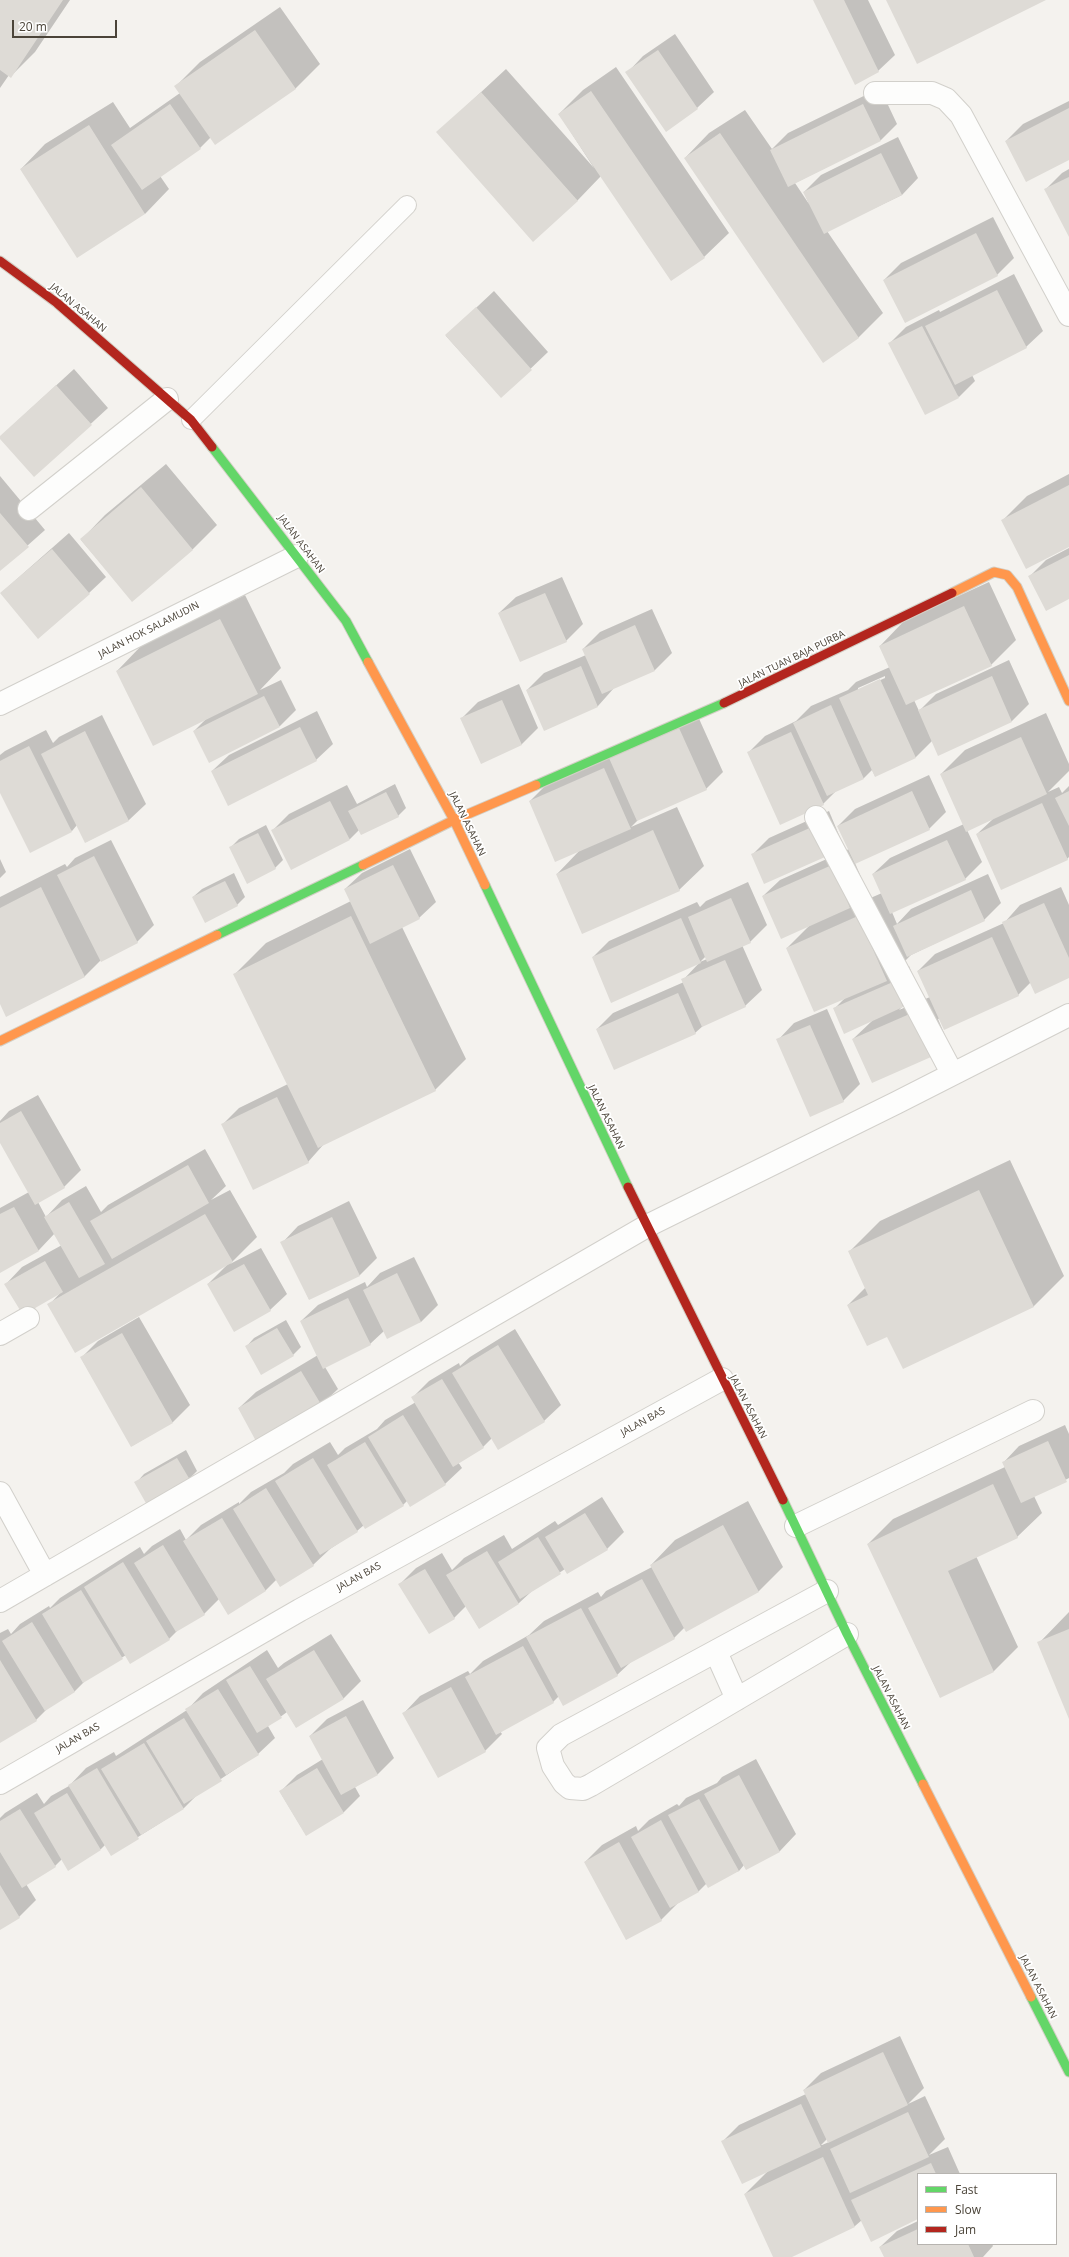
<!DOCTYPE html>
<style>
body{margin:0}
#map{position:relative;width:1069px;height:2257px;overflow:hidden;background:#f4f2ee;font-family:"Open Sans",sans-serif}
canvas{display:block}
.legend{position:absolute;left:917px;top:2173px;width:140px;height:72px;box-sizing:border-box;background:#fff;border:1px solid #b7b4b0;margin:0;padding:5px 7px;list-style:none;font-size:12px;color:#4b4439}
.legend li{display:flex;align-items:center;gap:8px;height:20px}
.legend b{width:20px;border:1px solid #b7b4b0}
.scale{position:absolute;left:12px;top:20px;width:105px;height:18px;box-sizing:border-box;border:2px solid #4b4439;border-top:0;padding-left:5px;font-size:12px;line-height:14px;white-space:nowrap;color:#4b4439;-webkit-text-stroke:3px #fff;paint-order:stroke}
</style>
<div id="map">
<canvas width="1069" height="2257"></canvas>
<ul class="legend">
<li><b style="height:5px;background:#63d668"></b>Fast</li>
<li><b style="height:5px;background:#ff974d"></b>Slow</li>
<li><b style="height:5px;background:#b3261e"></b>Jam</li>
</ul>
<div class="scale">20 m</div>
</div>
<script>
const ctx = document.querySelector('canvas').getContext('2d');
ctx.lineJoin = 'round';
function paint(path, color) {
  ctx.fillStyle = color;
  ctx.fill(path, 'evenodd');
}
function shape(rows) {
  const path = new Path2D();
  for (const r of rows) {
    path.moveTo(r[0], r[1]);
    for (let i = 2; i < r.length; i += 2) path.lineTo(r[i], r[i + 1]);
  }
  return path;
}
function trace(path, color, width, dash) {
  ctx.strokeStyle = color;
  ctx.lineWidth = width;
  ctx.lineCap = dash ? 'butt' : 'round';
  ctx.setLineDash(dash || []);
  ctx.stroke(path);
}
function drawText(font, color, halo, rows, align = 'center') {
  ctx.font = font + ' "Open Sans",sans-serif';
  ctx.lineWidth = 3.5;
  ctx.setLineDash([]);
  ctx.textBaseline = 'middle';
  ctx.strokeStyle = halo;
  ctx.fillStyle = color;
  for (const [text, x, y, turn = 0] of rows) {
    ctx.save();
    ctx.translate(x, y);
    ctx.rotate((+turn || 0) * Math.PI / 180);
    ctx.textAlign = isNaN(turn) ? turn : align;
    if (halo) ctx.strokeText(text, 0, 0);
    ctx.fillText(text, 0, 0);
    ctx.restore();
  }
}
paint(shape([
 [0,0,70,0,35,52,11,76,9,75,0,88],
 [814,0,868,0,895,55,878,71],
 [280,7,320,64,295,89,211,137,200,148,160,176,169,189,145,214,21,169,45,144,113,102,130,128,180,93,176,86,200,62],
 [675,34,714,92,697,108,627,73,643,56],
 [616,67,729,233,704,257,601,176,577,201,438,132,506,69,594,168,559,114,583,90],
 [880,88,897,124,881,140,795,183,809,204,804,192,821,175,898,137,918,178,902,195,827,231,883,313,858,338,685,158,709,133,745,110,772,149,788,133],
 [1069,101,1069,159,1006,141,1023,124],
 [1069,169,1069,235,1046,189,1062,173],
 [993,217,1014,258,997,275,884,280,901,263],
 [1014,274,1043,331,1026,347,972,375,975,381,959,397,890,343,906,327,939,310,940,312],
 [494,291,548,352,501,397,446,336],
 [74,369,108,408,34,476,0,437],
 [166,464,217,525,193,549,132,600,81,540,105,515],
 [1069,474,1069,546,1003,520,1027,496],
 [0,476,45,530,0,570],
 [69,533,106,577,89,593,1,593],
 [1069,548,1069,598,1029,577,1046,560],
 [562,577,583,624,566,641,499,613,516,597],
 [989,582,1016,640,991,665,914,700,919,711,936,694,1009,660,1029,704,1012,721,939,754,932,741,916,757,875,776,872,770,864,778,837,790,823,804,748,753,765,736,796,721,811,706,848,690,856,682,890,667,880,646,904,621],
 [885,676,885,678,858,690,858,688],
 [245,595,281,668,260,690,281,680,296,710,280,726,194,731,208,717,117,671,141,646],
 [652,609,672,653,655,670,614,688,598,706,545,730,527,690,544,673,586,655,583,649,600,632],
 [519,684,538,728,521,745,462,718,478,702],
 [317,711,333,744,316,760,212,771,229,755],
 [696,712,723,772,706,789,640,818,631,827,677,807,704,866,679,890,557,874,580,850,530,801,546,785],
 [1046,713,1069,764,1069,771,1048,792,1059,787,1062,793,1069,786,1069,857,1067,859,977,834,993,819,967,830,982,862,965,879,892,912,897,924,911,909,988,874,1001,903,984,920,911,955,893,973,909,966,919,990,899,1010,930,997,918,971,935,954,1004,923,1020,905,1061,887,1069,905,1069,977,1031,982,1018,995,938,1019,947,1040,930,1056,853,1039,873,1020,835,1008,846,997,787,948,810,925,763,896,780,880,849,849,838,826,855,809,929,775,946,812,929,829,855,863,867,891,852,906,882,893,873,874,890,858,964,824,941,774,965,750],
 [102,715,146,804,129,820,86,842,77,825,72,831,0,791,0,755,5,751,46,730,53,743,59,737],
 [395,784,406,808,398,816,359,830,350,839,272,831,289,814,347,785,357,804],
 [829,811,841,840,824,857,752,855,769,838],
 [266,825,283,860,275,868,230,848,239,839],
 [111,840,154,925,137,942,101,960,84,977,0,1002,0,897,65,864,67,867,75,858],
 [410,849,436,902,419,918,402,927,466,1059,435,1090,324,1144,308,1162,223,1124,239,1108,288,1084,235,974,266,943,351,901,345,889,362,873],
 [0,859,6,872,0,878],
 [234,873,245,897,237,905,193,897,202,889],
 [748,882,767,925,750,942,742,945,762,990,745,1006,704,1025,695,1033,597,1029,613,1013,684,982,683,980,700,962,593,957,609,941,697,902,700,907,706,901],
 [706,956,707,959,700,962],
 [827,1009,860,1084,843,1101,778,1040,794,1023],
 [38,1095,81,1170,64,1187,38,1202,46,1217,62,1200,86,1186,101,1212,108,1205,205,1149,226,1186,211,1200,230,1190,257,1237,230,1264,261,1248,287,1294,270,1310,208,1284,227,1265,49,1305,61,1292,6,1284,22,1267,62,1245,55,1233,39,1250,0,1272,0,1208,29,1192,0,1141,0,1121,9,1111],
 [1010,1160,1064,1276,1033,1307,888,1335,848,1305,866,1287,849,1252,880,1221],
 [349,1201,377,1258,360,1275,309,1299,282,1243,298,1226],
 [414,1257,438,1305,421,1322,384,1331,370,1344,325,1367,338,1389,321,1405,239,1408,256,1392,318,1355,301,1321,318,1305,365,1282,367,1287,380,1273],
 [139,1317,190,1405,173,1422,132,1446,81,1358,98,1341],
 [286,1320,301,1347,293,1355,246,1347,254,1338],
 [515,1329,561,1405,544,1421,492,1438,483,1447,458,1462,462,1468,445,1484,407,1501,403,1505,364,1525,357,1531,330,1549,313,1565,277,1579,265,1591,219,1599,204,1614,179,1629,169,1639,126,1655,85,1681,74,1692,49,1707,36,1720,0,1741,0,1633,8,1629,11,1634,20,1624,49,1606,50,1608,60,1598,140,1547,144,1554,152,1546,180,1529,186,1540,201,1525,239,1502,239,1504,251,1492,284,1473,293,1464,330,1442,338,1455,345,1448,377,1429,385,1420,416,1402,413,1397,429,1381,459,1363,460,1366,470,1357],
 [1065,1425,1069,1434,1069,1478,1034,1496,1042,1513,1017,1537,976,1556,1018,1647,994,1671,940,1697,868,1544,893,1519,1005,1467,1003,1463,1019,1446],
 [186,1450,197,1471,189,1479,136,1483,144,1474],
 [602,1497,624,1532,607,1549,565,1569,532,1591,519,1603,479,1628,466,1606,454,1618,399,1585,416,1568,442,1553,452,1570,464,1558,504,1535,512,1549,555,1521,558,1525],
 [748,1501,783,1567,759,1591,687,1630,685,1627,674,1638,632,1661,617,1675,559,1696,553,1702,500,1731,502,1734,485,1751,404,1713,420,1696,468,1671,470,1674,483,1661,529,1635,544,1621,598,1592,601,1597,606,1591,652,1567,651,1565,675,1540],
 [1069,1612,1069,1716,1039,1643],
 [331,1634,361,1681,344,1698,296,1727,287,1712,268,1726,275,1738,258,1754,197,1795,184,1808,111,1854,105,1845,101,1849,62,1859,55,1866,26,1884,36,1900,19,1917,0,1929,0,1818,5,1813,37,1793,44,1804,51,1796,69,1786,86,1768,114,1752,116,1756,187,1710,203,1693,267,1650,278,1668,284,1663],
 [363,1700,394,1758,378,1774,355,1787,360,1796,344,1812,306,1835,280,1792,297,1775,323,1759,310,1736,327,1719],
 [756,1759,796,1834,780,1851,746,1869,744,1865,739,1871,707,1883,699,1891,678,1903,661,1920,585,1862,602,1845,636,1826,638,1831,649,1820,677,1804,679,1806,686,1798,717,1783,722,1777],
 [900,2036,924,2088,908,2104,925,2096,945,2139,929,2155,948,2147,960,2174,918,2174,918,2218,862,2220,855,2226,789,2257,775,2257,745,2194,768,2171,723,2141,739,2125,806,2094,804,2090,821,2073],
 [827,2139,829,2142,822,2145,821,2145],
 [918,2221,918,2244,992,2244,993,2246,983,2257,885,2257,880,2247,897,2231]
]), '#0003');
paint(shape([
 [0,0,63,0,11,78,0,70],
 [813,0,844,0,879,72,855,85],
 [886,0,1046,0,917,64],
 [255,30,296,89,215,145,174,86],
 [658,50,698,109,666,132,625,72],
 [591,91,705,258,671,281,558,114],
 [481,92,578,201,533,242,436,132],
 [170,104,201,149,142,190,111,145],
 [863,104,881,141,788,187,770,150],
 [1069,108,1069,160,1026,182,1005,141],
 [89,125,145,214,77,258,20,169],
 [720,133,859,338,823,363,684,158],
 [881,153,902,195,824,234,803,192],
 [1069,177,1069,237,1044,189],
 [976,233,998,276,905,323,883,280],
 [997,290,1027,348,955,385,925,326],
 [476,307,532,370,501,398,445,335],
 [922,326,959,398,925,415,888,343],
 [56,385,92,425,34,477,0,439,0,436],
 [1069,485,1069,547,1026,569,1001,520],
 [141,487,193,550,132,602,80,539],
 [0,513,29,547,0,571],
 [52,549,90,594,38,639,0,593],
 [1069,555,1069,599,1046,611,1028,576],
 [545,593,567,642,520,662,498,613],
 [964,606,992,666,906,705,879,646],
 [220,619,258,694,153,746,116,671],
 [635,625,655,671,602,694,582,649],
 [581,666,598,707,544,731,526,690],
 [992,676,1012,722,938,756,918,710],
 [880,679,916,758,875,777,839,698],
 [264,696,280,727,209,763,193,731],
 [502,700,522,745,481,764,460,718],
 [831,705,864,779,827,796,793,723],
 [300,727,317,761,228,806,211,771],
 [679,728,707,790,637,821,609,758],
 [85,731,129,821,85,843,41,754],
 [791,732,824,805,780,825,747,752],
 [1021,737,1047,794,966,832,940,774],
 [29,746,72,832,30,853,0,793,0,761],
 [604,768,631,829,555,862,529,801],
 [912,791,930,830,855,864,837,826],
 [1069,791,1069,826,1055,798],
 [386,792,399,817,361,835,348,811],
 [330,801,350,840,291,870,271,830],
 [1042,803,1068,860,1001,890,976,834],
 [812,827,825,857,764,884,751,854],
 [653,830,680,891,582,934,556,874],
 [258,833,276,869,247,884,229,847],
 [947,840,966,880,890,914,872,874],
 [94,856,138,943,101,962,57,875],
 [393,865,420,919,370,944,344,889],
 [832,865,850,908,781,939,762,896],
 [225,881,238,906,205,923,192,897],
 [41,887,85,977,6,1017,0,1004,0,908],
 [971,890,985,921,907,957,893,926],
 [731,898,751,943,707,962,688,917],
 [1044,903,1069,958,1069,978,1035,994,1002,922],
 [351,916,436,1091,318,1148,233,974],
 [858,916,887,981,814,1012,786,948],
 [681,918,701,963,611,1003,592,957],
 [992,937,1019,996,944,1030,917,971],
 [725,960,746,1007,702,1027,681,979],
 [893,982,903,1007,844,1034,833,1008],
 [678,993,696,1034,614,1070,596,1029],
 [912,1013,931,1057,872,1083,852,1039],
 [810,1025,844,1102,810,1117,776,1039],
 [277,1097,309,1163,253,1190,221,1124],
 [21,1111,65,1188,35,1205,0,1143,0,1123],
 [188,1165,209,1203,112,1259,90,1221],
 [979,1190,1034,1307,903,1369,887,1337,867,1346,847,1305,868,1295,848,1251],
 [69,1202,105,1264,79,1278,44,1217],
 [14,1207,39,1251,0,1273,0,1214],
 [205,1214,233,1262,75,1353,47,1304],
 [332,1217,360,1276,309,1300,280,1242],
 [45,1261,63,1292,23,1315,4,1284],
 [244,1264,271,1311,234,1332,207,1284],
 [397,1273,421,1322,387,1339,363,1290],
 [348,1298,371,1345,323,1369,300,1321],
 [277,1328,294,1356,261,1375,245,1346],
 [122,1333,173,1423,131,1447,80,1357],
 [498,1345,545,1422,498,1450,452,1373],
 [301,1371,322,1406,257,1443,238,1408],
 [442,1379,484,1448,453,1467,411,1397],
 [403,1415,446,1485,410,1507,368,1437],
 [1048,1441,1067,1482,1021,1503,1002,1462],
 [365,1442,404,1506,365,1529,327,1465],
 [177,1458,190,1480,147,1505,134,1482],
 [313,1458,358,1532,320,1555,275,1481],
 [993,1484,1018,1538,948,1571,994,1672,940,1698,867,1544],
 [266,1488,314,1566,280,1587,233,1509],
 [585,1513,608,1550,567,1574,545,1537],
 [222,1518,266,1591,228,1615,183,1541],
 [723,1525,759,1592,686,1632,650,1565],
 [538,1537,561,1574,520,1599,498,1562],
 [163,1545,205,1615,176,1632,134,1563],
 [487,1551,519,1604,479,1629,446,1575],
 [123,1562,170,1640,130,1664,84,1587],
 [425,1569,455,1619,429,1634,398,1584],
 [642,1579,675,1639,621,1668,588,1608],
 [81,1590,123,1659,83,1683,42,1614],
 [581,1608,618,1676,563,1706,526,1637],
 [32,1622,75,1692,45,1711,2,1641],
 [1069,1629,1069,1719,1037,1642],
 [523,1646,554,1703,496,1735,465,1677],
 [314,1650,344,1699,296,1728,266,1679],
 [0,1660,37,1721,0,1743],
 [250,1666,282,1718,257,1733,226,1680],
 [451,1687,486,1752,438,1778,402,1713],
 [218,1689,259,1755,226,1775,185,1709],
 [346,1716,378,1775,341,1795,309,1736],
 [184,1718,222,1781,184,1804,146,1741],
 [144,1743,184,1809,141,1835,101,1769],
 [97,1768,139,1839,111,1856,68,1785],
 [317,1768,344,1813,306,1836,279,1791],
 [739,1775,780,1852,746,1870,704,1794],
 [67,1793,101,1850,68,1871,34,1813],
 [699,1799,739,1871,708,1888,668,1815],
 [20,1809,56,1867,22,1888,0,1852,0,1821],
 [661,1820,699,1892,670,1908,631,1837],
 [619,1842,662,1921,626,1940,584,1862],
 [0,1885,20,1918,0,1930],
 [883,2052,908,2105,828,2143,803,2090],
 [801,2104,821,2147,742,2184,721,2141],
 [908,2112,929,2157,850,2193,830,2149],
 [823,2157,855,2227,792,2257,773,2257,744,2194],
 [931,2163,936,2174,918,2174,918,2219,871,2242,851,2200],
 [918,2229,918,2244,968,2244,974,2257,884,2257,879,2247]
]), '#dedbd6');
const lane = shape([
 [191,420,407,205]
]);
const street = shape([
 [875,93,932,93,946,99,961,115,1069,315],
 [29,509,167,399],
 [0,704,297,556],
 [816,817,952,1073],
 [0,1334,28,1318],
 [0,1493,45,1575],
 [796,1526,1033,1411],
 [827,1591,561,1735,548,1748,553,1766,564,1783,570,1788,583,1789,591,1785,847,1634],
 [0,1601,647,1226,896,1103,1069,1015],
 [716,1652,737,1699],
 [0,1783,300,1610,722,1379]
]);
const fast = shape([
 [212,447,346,621,368,662],
 [536,785,724,703],
 [485,885,628,1187],
 [217,935,363,865],
 [783,1500,847,1634,923,1784],
 [1031,1997,1069,2072]
]);
const slow = shape([
 [952,593,994,572,1007,575,1017,587,1069,701],
 [368,662,454,820,485,885],
 [363,865,454,820,536,785],
 [0,1041,217,935],
 [923,1784,1031,1997]
]);
const jam = shape([
 [0,261,57,303,191,420,212,447],
 [724,703,952,593],
 [628,1187,783,1500]
]);
trace(lane, '#d2d0cb', 20);
trace(street, '#d2d0cb', 24);
trace(fast, '#d3cfc5', 11);
trace(slow, '#d3cfc5', 11);
trace(jam, '#d3cfc5', 11);
trace(lane, '#fdfdfc', 18);
trace(street, '#fdfdfc', 22);
trace(fast, '#63d668', 9);
trace(slow, '#ff974d', 9);
trace(jam, '#b3261e', 9);
drawText('10px', '#4b4439', '#fff', [
 ["JALAN ASAHAN",78,308,40],
 ["JALAN ASAHAN",301,544,53],
 ["JALAN HOK SALAMUDIN",149,630,-27],
 ["JALAN TUAN BAJA PURBA",792,659,-26],
 ["JALAN ASAHAN",467,824,64],
 ["JALAN ASAHAN",606,1117,64],
 ["JALAN ASAHAN",748,1407,63],
 ["JALAN BAS",643,1422,-29],
 ["JALAN BAS",359,1577,-29],
 ["JALAN ASAHAN",891,1698,63],
 ["JALAN BAS",78,1738,-30],
 ["JALAN ASAHAN",1038,1987,63]
]);
</script>
